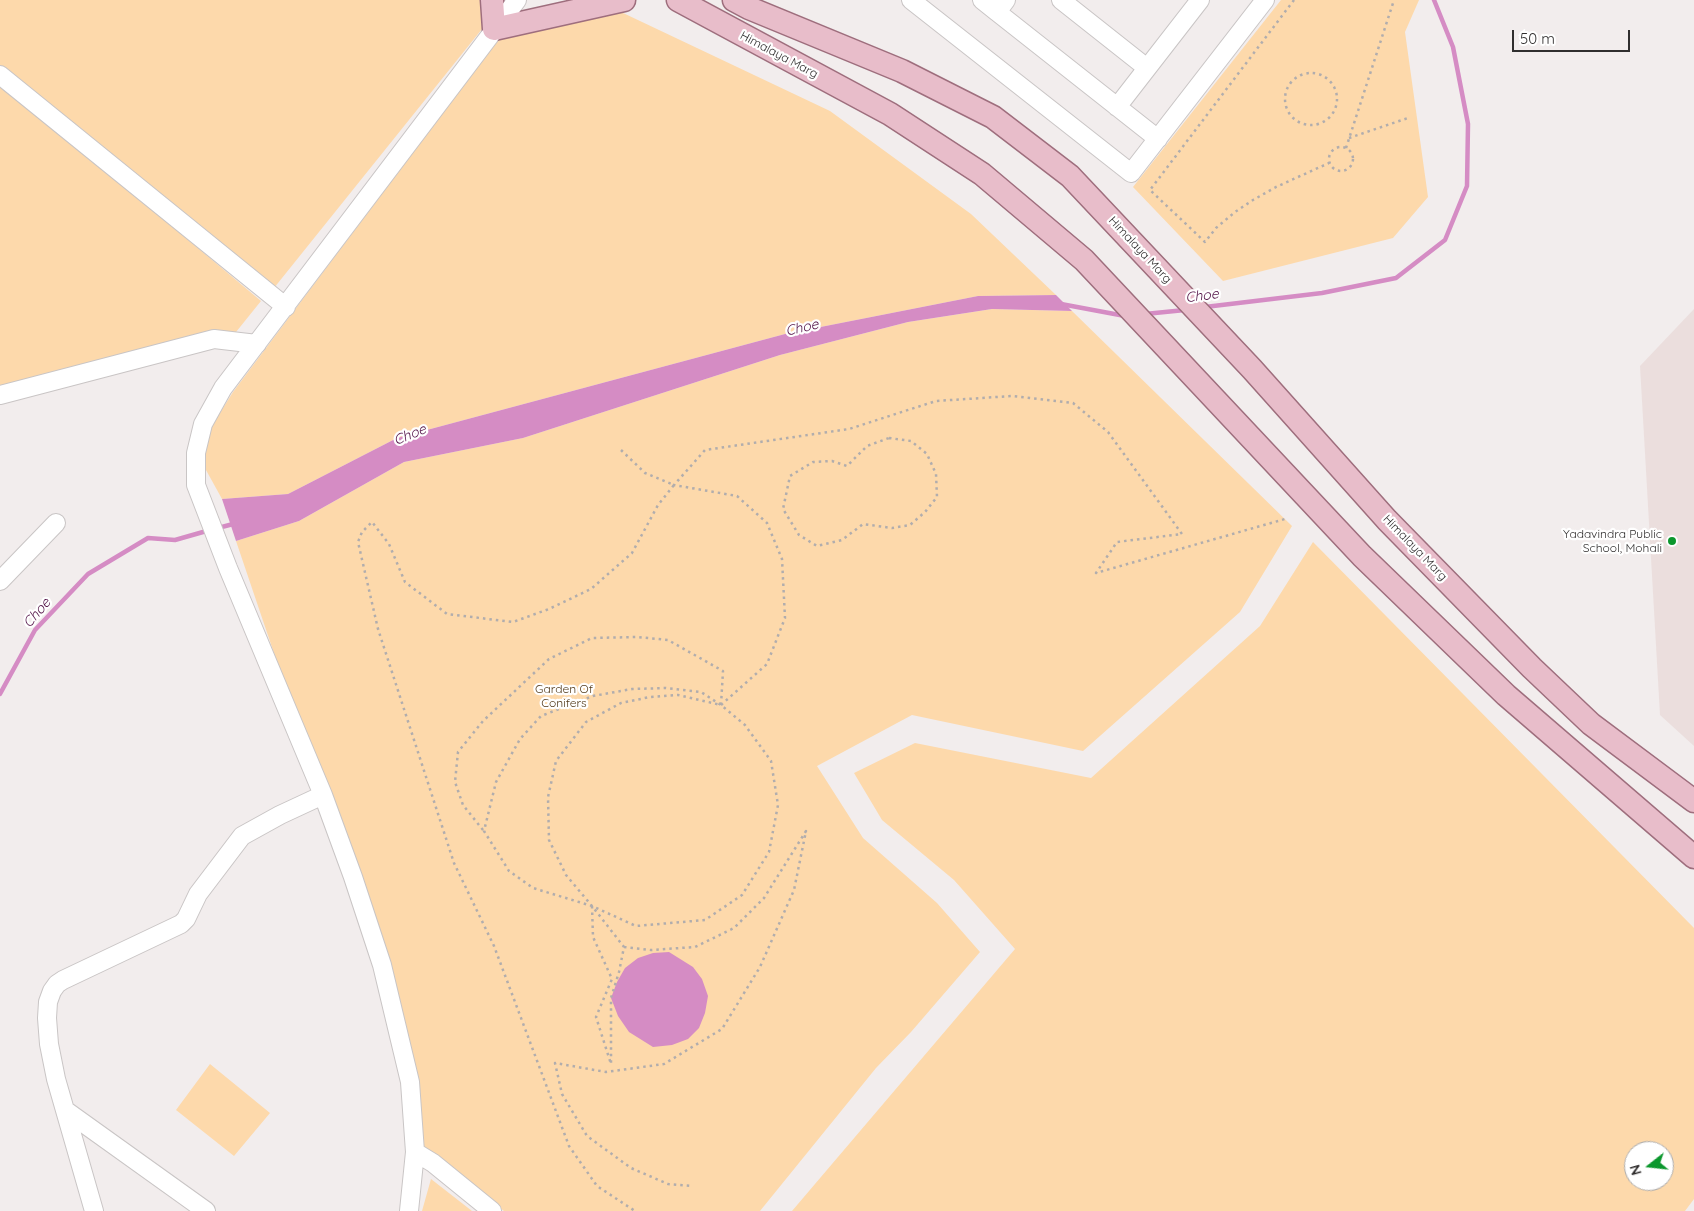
<!DOCTYPE html>
<style>
body{margin:0}
#map{position:relative;width:1694px;height:1211px;overflow:hidden;background:#f2eded;font-family:Quicksand,sans-serif}
canvas{display:block}
.north{position:absolute;left:1624px;top:1141px;width:50px;height:50px;box-sizing:border-box;background:#fff;border:1px solid #acabab;border-radius:50%;rotate:254deg;font-size:14px;font-weight:700;line-height:20px;text-align:center;color:#302e2e}
.north::after{content:'';display:block;margin:auto;width:18px;height:22px;background:#0b972d;clip-path:polygon(50% 0,100% 100%,50% 72%,0 100%)}
.scale{position:absolute;left:1512px;top:30px;width:118px;height:22px;box-sizing:border-box;border:2px solid #302e2e;border-top:0;padding-left:6px;font-size:15px;line-height:18px;white-space:nowrap;color:#302e2e;-webkit-text-stroke:4px #fff;paint-order:stroke}
</style>
<div id="map">
<canvas width="1694" height="1211"></canvas>
<div class="north">N</div>
<div class="scale">50 m</div>
</div>
<script>
const ctx = document.querySelector('canvas').getContext('2d');
ctx.lineJoin = 'round';
function paint(path, color) {
  ctx.fillStyle = color;
  ctx.fill(path, 'evenodd');
}
function shape(rows) {
  const path = new Path2D();
  for (const r of rows) {
    if (r.length === 3) {
      path.moveTo(r[0] + r[2], r[1]);
      path.arc(r[0], r[1], r[2], 0, 2 * Math.PI);
      continue;
    }
    path.moveTo(r[0], r[1]);
    for (let i = 2; i < r.length; i += 2) path.lineTo(r[i], r[i + 1]);
  }
  return path;
}
function trace(path, color, width, dash) {
  ctx.strokeStyle = color;
  ctx.lineWidth = width;
  ctx.lineCap = dash ? 'butt' : 'round';
  ctx.setLineDash(dash || []);
  ctx.stroke(path);
}
function drawText(font, color, halo, rows, align = 'center') {
  ctx.font = font + ' Quicksand,sans-serif';
  ctx.lineWidth = 4.5;
  ctx.setLineDash([]);
  ctx.textBaseline = 'middle';
  ctx.strokeStyle = halo;
  ctx.fillStyle = color;
  for (const [text, x, y, turn = 0] of rows) {
    ctx.save();
    ctx.translate(x, y);
    ctx.rotate((+turn || 0) * Math.PI / 180);
    ctx.textAlign = isNaN(turn) ? turn : align;
    if (halo) ctx.strokeText(text, 0, 0);
    ctx.fillText(text, 0, 0);
    ctx.restore();
  }
}
paint(shape([
 [1694,309,1694,746,1660,715,1640,366]
]), '#ebdedd');
paint(shape([
 [0,0,483,0,482,29,274,288,0,71],
 [1281,0,1419,0,1405,32,1428,197,1393,238,1223,281,1133,187],
 [602,3,830,111,971,214,1056,295,978,296,785,334,397,438,288,494,222,499,206,470,205,452,210,429,233,392,502,34],
 [0,82,261,301,232,337,0,395],
 [992,309,1072,311,1292,526,1240,612,1083,751,912,715,817,766,863,838,937,903,980,952,911,1032,876,1068,760,1211,504,1211,417,1143,411,1051,322,795,236,541,299,521,404,462,523,438,780,355,908,322],
 [1313,542,1694,928,1694,1199,1685,1211,792,1211,1015,949,954,880,882,820,854,773,915,743,1091,778,1260,626],
 [1634,1151,1664,1151,1664,1181,1634,1181],
 [210,1064,270,1113,234,1156,176,1110],
 [431,1179,472,1211,422,1211]
]), '#fdd9ab');
paint(shape([
 [1056,295,1072,311,992,309,908,322,780,355,523,438,404,462,299,521,236,541,222,499,288,494,397,438,785,334,978,296],
 [669,952,693,967,702,979,708,996,705,1013,699,1028,688,1039,672,1045,653,1047,629,1032,618,1016,611,998,617,982,625,968,638,958,653,953]
]), '#d58cc4');
trace(shape([
 [1061,304,1125,316],
 [1205,307,1322,293,1396,278,1445,240,1467,186,1468,124,1453,47,1434,0],
 [1145,314,1185,310],
 [218,528,237,523],
 [0,694,35,630,88,574,148,538,175,540,210,530]
]), '#d58cc4', 4.5);
const minor = shape([
 [911,0,1131,173,1265,0],
 [982,0,997,12,1006,0],
 [1061,0,1147,68],
 [997,12,1158,139],
 [0,75,286,307],
 [1117,107,1200,0],
 [0,395,214,339,257,344],
 [0,581,56,523],
 [65,1110,206,1211],
 [415,1152,433,1163,492,1211],
 [94,1211,56,1079,49,1044,47,1018,48,1002,52,991,57,984,63,980,181,924,186,919,198,894,242,836,280,815,323,795],
 [409,1211,415,1152,410,1082,382,965,353,877,323,795,228,568,196,485,196,453,203,424,223,388,517,0]
]);
const major = shape([
 [492,0,494,29,624,0],
 [678,0,890,114,982,174,1084,260,1362,556,1506,695,1694,857],
 [734,0,749,8,902,71,993,117,1070,176,1252,369,1387,520,1532,668,1591,724,1694,801]
]);
trace(minor, '#c9c5c5', 20);
trace(major, '#9e6e7d', 25);
trace(shape([
 [1294,0,1150,190,1205,242,1216,228,1235,212,1253,200,1276,187,1329,163],
 [1311,99,26],
 [1349,138,1408,118],
 [1341,159,12],
 [1346,148,1394,0],
 [889,438,911,441,927,454,936,474,937,497,925,512,910,525,892,528,863,524,842,540,817,546,799,535,783,509,790,476,813,462,832,461,847,466,867,446,889,438],
 [621,450,645,473,674,485,658,505,632,553,591,589,549,609,513,622,447,614,405,582,389,544,372,522,362,532,358,542,378,629,454,863,494,946,569,1146,597,1186,635,1211],
 [721,705,767,664,785,618,782,559,767,523,737,496,674,485,705,450,849,429,936,401,1012,396,1073,403,1108,432,1182,534,1117,542,1096,573,1285,519],
 [483,830,463,805,455,782,458,752,483,721,549,659,592,638,637,637,668,640,723,671,721,705],
 [592,906,593,937,612,979,596,1017,611,1064,611,998,619,972,624,947,592,906,533,888,509,871,484,831,496,782,520,739,541,716,593,696,632,689,666,688,701,692,721,705,745,725,771,761,778,805,769,852,742,895,705,920,636,926,592,906,566,875,549,840,548,797,556,761,586,722,621,703,650,697,678,695,721,705],
 [624,947,651,950,695,947,734,928,764,898,806,831,794,890,760,967,722,1029,664,1064,606,1072,555,1063,562,1094,587,1136,631,1168,668,1184,692,1186]
]), '#b1adad', 2.5, [2.5, 4]);
trace(minor, '#fff', 18);
trace(major, '#e8bdca', 22);
for (const [x, y, r, color] of [
 [1672,541,5,"#0b972d"]
]) {
  const dot = new Path2D();
  dot.arc(x, y, r, 0, 2 * Math.PI);
  ctx.fillStyle = color;
  ctx.fill(dot);
  trace(dot, '#fff', 2);
}
drawText('12px', '#302e2e', '#fff', [
 ["Himalaya Marg",779,55,28],
 ["Himalaya Marg",1140,250,47],
 ["Himalaya Marg",1415,548,46]
]);
drawText('12px', '#302e2e', '#fff', [
 ["Yadavindra Public",1662,534],
 ["School, Mohali",1662,548]
], 'right');
drawText('12px', '#503818', '#fff', [
 ["Garden Of",564,689],
 ["Conifers",564,703]
]);
drawText('italic 14px', '#521247', '#fff', [
 ["Choe",1202,296,-7],
 ["Choe",802,328,-13],
 ["Choe",410,435,-22],
 ["Choe",37,613,-49]
]);
</script>
